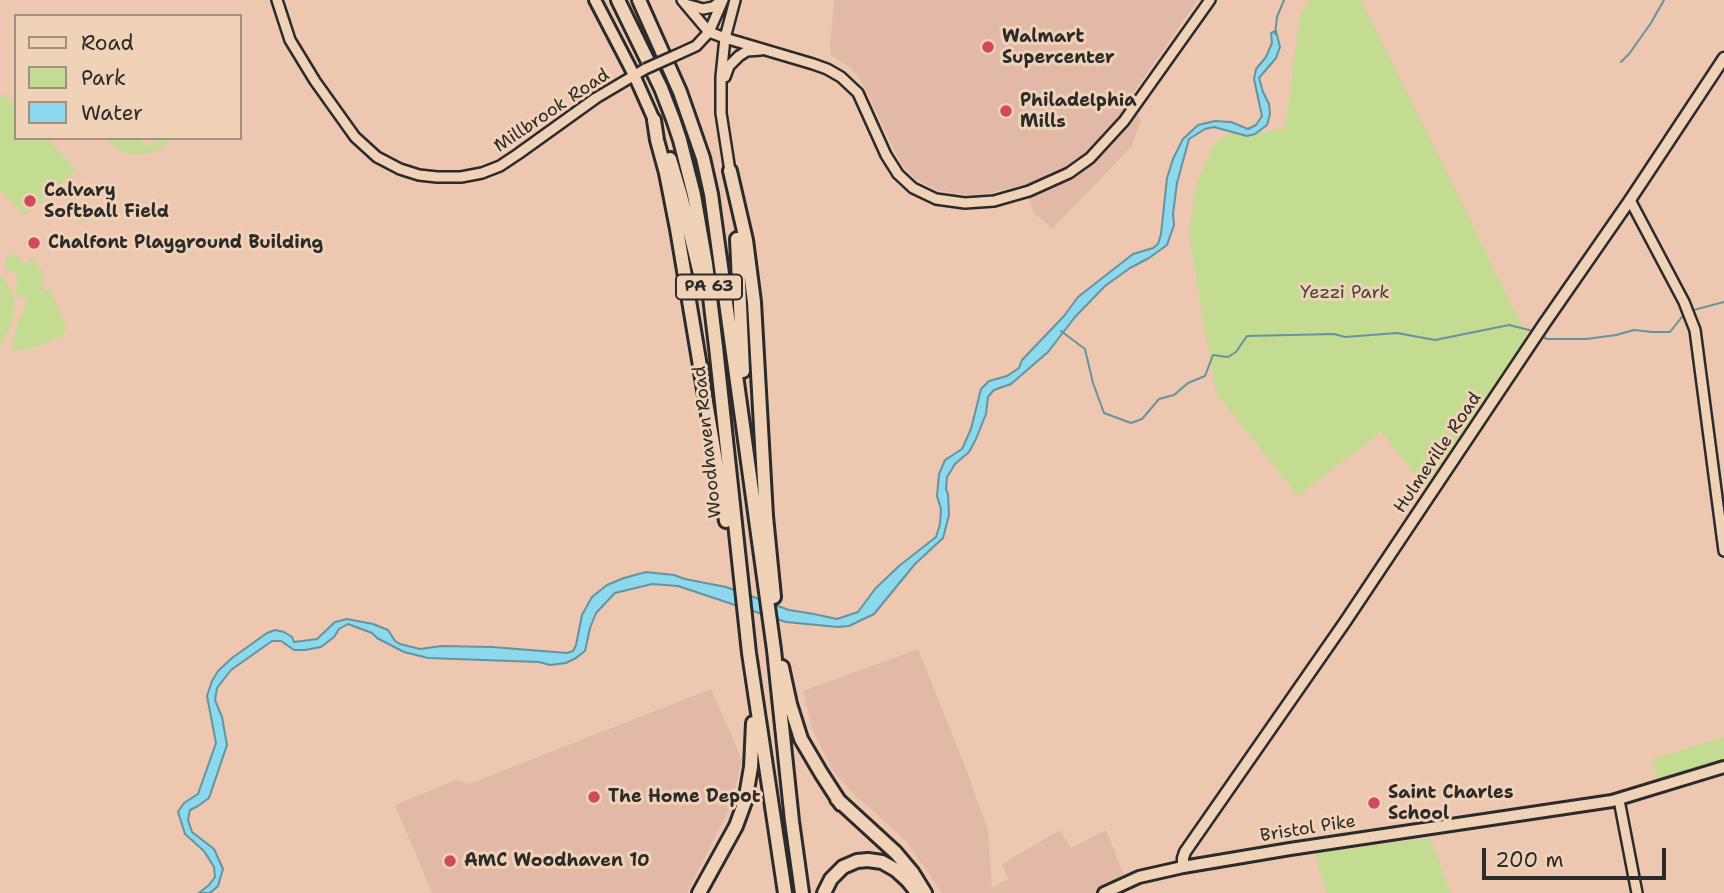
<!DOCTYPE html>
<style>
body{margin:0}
#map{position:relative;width:1724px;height:893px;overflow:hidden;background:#edc7b0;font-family:"Shantell Sans",sans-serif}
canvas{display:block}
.legend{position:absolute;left:14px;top:14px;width:228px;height:126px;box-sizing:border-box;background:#f0d2b7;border:2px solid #a18f7f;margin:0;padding:9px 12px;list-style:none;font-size:21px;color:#2b2b2b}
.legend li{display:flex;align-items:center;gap:14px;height:35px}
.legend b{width:35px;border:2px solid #a18f7f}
.scale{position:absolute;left:1482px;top:848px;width:184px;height:32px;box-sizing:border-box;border:4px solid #2b2b2b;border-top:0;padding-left:9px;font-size:21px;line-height:24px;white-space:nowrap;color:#2b2b2b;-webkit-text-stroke:5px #f0d2b7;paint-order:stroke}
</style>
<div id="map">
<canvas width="1724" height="893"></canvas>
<ul class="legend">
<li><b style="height:9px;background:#f0d2b7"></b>Road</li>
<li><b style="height:19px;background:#c4dc92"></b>Park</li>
<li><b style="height:19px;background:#8cd8ed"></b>Water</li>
</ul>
<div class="scale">200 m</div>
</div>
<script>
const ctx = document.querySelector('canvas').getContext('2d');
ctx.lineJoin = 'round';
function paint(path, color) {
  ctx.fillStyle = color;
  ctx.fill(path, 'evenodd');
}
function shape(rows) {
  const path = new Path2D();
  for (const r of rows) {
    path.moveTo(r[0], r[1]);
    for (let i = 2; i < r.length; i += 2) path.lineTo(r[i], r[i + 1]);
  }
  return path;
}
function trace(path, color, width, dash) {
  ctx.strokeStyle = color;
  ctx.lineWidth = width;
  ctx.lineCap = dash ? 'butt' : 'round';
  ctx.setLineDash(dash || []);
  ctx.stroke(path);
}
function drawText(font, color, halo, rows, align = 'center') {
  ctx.font = font + ' "Shantell Sans",sans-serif';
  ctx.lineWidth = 6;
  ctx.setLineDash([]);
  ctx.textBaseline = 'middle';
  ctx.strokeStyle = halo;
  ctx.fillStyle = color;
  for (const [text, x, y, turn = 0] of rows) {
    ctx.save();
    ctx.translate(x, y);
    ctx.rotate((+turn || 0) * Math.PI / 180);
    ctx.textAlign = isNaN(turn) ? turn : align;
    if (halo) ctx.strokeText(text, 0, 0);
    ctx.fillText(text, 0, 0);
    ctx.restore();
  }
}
paint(shape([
 [834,0,1198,0,1129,99,1141,120,1132,146,1052,229,1033,212,1025,184,990,193,971,195,953,193,935,189,917,180,901,164,862,82,851,68,831,55,830,47],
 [918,649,960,753,988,830,992,888,1008,879,1002,864,1060,830,1071,848,1106,830,1129,887,1118,893,942,893,906,841,854,794,834,772,813,731,803,691],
 [711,689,742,760,731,805,687,893,432,893,395,805,456,780,469,784]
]), '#e2b9a6');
paint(shape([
 [1309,0,1361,0,1528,337,1427,489,1381,432,1298,496,1216,393,1189,236,1196,185,1214,143,1232,132,1241,136,1246,136,1285,128,1300,16],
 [0,95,5,95,16,106,16,138,46,138,76,170,56,187,57,188,25,215,0,190],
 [107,138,138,138,148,146,162,138,172,138,160,149,149,153,135,155,125,153,116,148],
 [93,204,98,217,77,223,73,210],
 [15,253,22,261,28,264,30,259,34,259,37,262,36,265,42,268,43,277,41,283,44,288,40,292,50,289,65,325,66,330,61,337,39,346,27,349,11,350,18,322,28,298,16,296,15,289,18,282,15,272,10,271,6,267,3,268,3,265,6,264,7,257],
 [0,275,11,290,15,302,12,322,0,346],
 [1724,737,1724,759,1658,779,1652,759],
 [1430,838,1451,893,1327,893,1315,853]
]), '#c4dc92');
const water = shape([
 [1276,31,1280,47,1276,58,1259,78,1263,92,1269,104,1270,114,1267,125,1255,134,1247,136,1214,127,1205,129,1189,139,1177,183,1173,214,1174,225,1167,245,1149,258,1130,268,1105,286,1075,317,1048,352,1011,384,994,390,988,397,986,414,976,439,969,452,955,464,947,477,946,489,948,494,949,515,943,538,915,564,874,614,849,626,838,627,786,622,678,586,652,584,615,593,596,613,590,628,585,651,576,658,566,663,550,665,539,662,428,658,404,652,377,638,372,633,348,624,339,629,334,637,321,647,305,650,294,650,281,641,272,641,231,670,217,688,215,700,222,717,227,745,209,798,198,806,190,810,188,820,192,832,214,849,223,869,218,886,210,893,199,893,209,885,215,877,214,867,204,851,185,834,178,812,184,803,198,794,216,743,207,696,212,681,218,671,232,658,267,633,275,630,284,632,292,637,294,642,317,639,335,622,347,619,373,624,388,630,395,641,400,644,420,649,441,646,492,647,567,653,573,651,576,645,582,615,592,597,607,585,624,578,646,572,674,575,685,579,726,587,789,610,814,614,837,619,858,612,875,589,899,566,936,537,940,524,941,509,937,496,939,474,945,460,962,449,971,429,981,389,989,381,1007,376,1019,368,1022,360,1064,316,1078,297,1133,254,1153,248,1158,244,1161,234,1167,178,1173,159,1183,139,1198,125,1215,121,1231,122,1248,129,1256,125,1262,116,1254,79,1256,69,1266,57,1272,43,1271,33,1276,31]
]);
paint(water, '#8cd8ed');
trace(water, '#65939f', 2);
trace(shape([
 [1275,34,1277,17,1284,0],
 [1621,62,1629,54,1651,23,1664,0],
 [1690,311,1724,302],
 [1061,331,1085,349,1093,383,1104,413,1131,423,1142,419,1159,399,1174,395,1188,383,1205,376,1213,355,1228,357,1236,352,1247,336,1334,334,1345,337,1397,333,1435,340,1509,325,1533,331],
 [1541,336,1547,339,1586,339,1616,335,1634,330,1652,332,1670,332,1685,313]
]), '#65939f', 2);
const tertiary = shape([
 [277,0,290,40,315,81,355,137,377,157,400,169,419,175,437,177,461,177,482,173,500,166,518,154,596,98,645,69],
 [682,0,709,32,725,38,813,64,827,69,841,77,858,93,886,155,898,174,913,188,936,199,965,203,994,201,1029,191,1069,173,1090,158,1124,121,1210,0],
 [689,5,703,9,713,7,722,0],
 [674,56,696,46,709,32,723,0],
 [725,77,729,66,739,56,747,51,761,50],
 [730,171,721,113,721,77,725,38,735,0],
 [1630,200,1684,302,1695,330,1724,551],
 [1619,800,1637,893]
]);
const secondary = shape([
 [1183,867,1183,858,1185,852,1345,622,1544,324,1630,200,1724,58]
]);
const primary = shape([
 [595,0,634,75,654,120],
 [1104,893,1139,877,1183,867,1290,849,1612,801,1724,767]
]);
const motorway = shape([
 [618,0,661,88,673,119,680,140,694,195,706,264,716,347,749,653,785,893],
 [639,0,680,92,703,158,711,194,774,650,792,821,802,893],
 [654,120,657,140,666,173,677,229,726,521],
 [670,159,681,196,700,274],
 [730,171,746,240,754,302,766,516,774,597],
 [737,239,743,371],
 [782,667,790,704,801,739,821,773,841,804],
 [837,799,896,853,912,872,925,893],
 [745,802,751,767,753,723],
 [699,893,736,826,747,796],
 [824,893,831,879,843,867,857,861,868,860,882,862,896,870,907,880,916,891]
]);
trace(tertiary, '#2b2b2b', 14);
trace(secondary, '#2b2b2b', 15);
trace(primary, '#2b2b2b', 16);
trace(motorway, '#2b2b2b', 18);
trace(tertiary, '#f0d2b7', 9);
trace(secondary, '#f0d2b7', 10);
trace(primary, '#f0d2b7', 10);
trace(motorway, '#f0d2b7', 12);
const tertiaryBridge = shape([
 [645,69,674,56]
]);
trace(tertiaryBridge, '#2b2b2b', 14, []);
trace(tertiaryBridge, '#f0d2b7', 9);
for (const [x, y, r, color] of [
 [988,47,7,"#d1495b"],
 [1006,111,7,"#d1495b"],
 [30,201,7,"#d1495b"],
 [34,243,7,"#d1495b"],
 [594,797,7,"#d1495b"],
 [1374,803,7,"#d1495b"],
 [450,861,7,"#d1495b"]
]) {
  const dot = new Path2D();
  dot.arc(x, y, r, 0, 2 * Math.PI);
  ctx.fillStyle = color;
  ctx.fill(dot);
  trace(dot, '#f0d2b7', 2.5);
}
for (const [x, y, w] of [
 [709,287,66]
]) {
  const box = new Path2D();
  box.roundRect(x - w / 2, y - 12.5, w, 25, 5);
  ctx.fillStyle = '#f0d2b7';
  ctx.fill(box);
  trace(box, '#2b2b2b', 2);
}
drawText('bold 16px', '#2b2b2b', null, [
 ["PA 63",709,287]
]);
drawText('bold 18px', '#2b2b2b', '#f0d2b7', [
 ["Walmart",1002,37],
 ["Supercenter",1002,58],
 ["Philadelphia",1020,101],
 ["Mills",1020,122],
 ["Calvary",44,191],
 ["Softball Field",44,212],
 ["Chalfont Playground Building",48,243],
 ["Saint Charles",1388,793],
 ["School",1388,814],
 ["The Home Depot",608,797],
 ["AMC Woodhaven 10",464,861]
], 'left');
drawText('18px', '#2b2b2b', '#f0d2b7', [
 ["Millbrook Road",552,111,-34],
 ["Woodhaven Road",708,442,-96],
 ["Hulmeville Road",1438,453,-56],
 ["Bristol Pike",1308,829,-9]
]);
drawText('18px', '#42463a', '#f0d2b7', [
 ["Yezzi Park",1345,293]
]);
</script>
